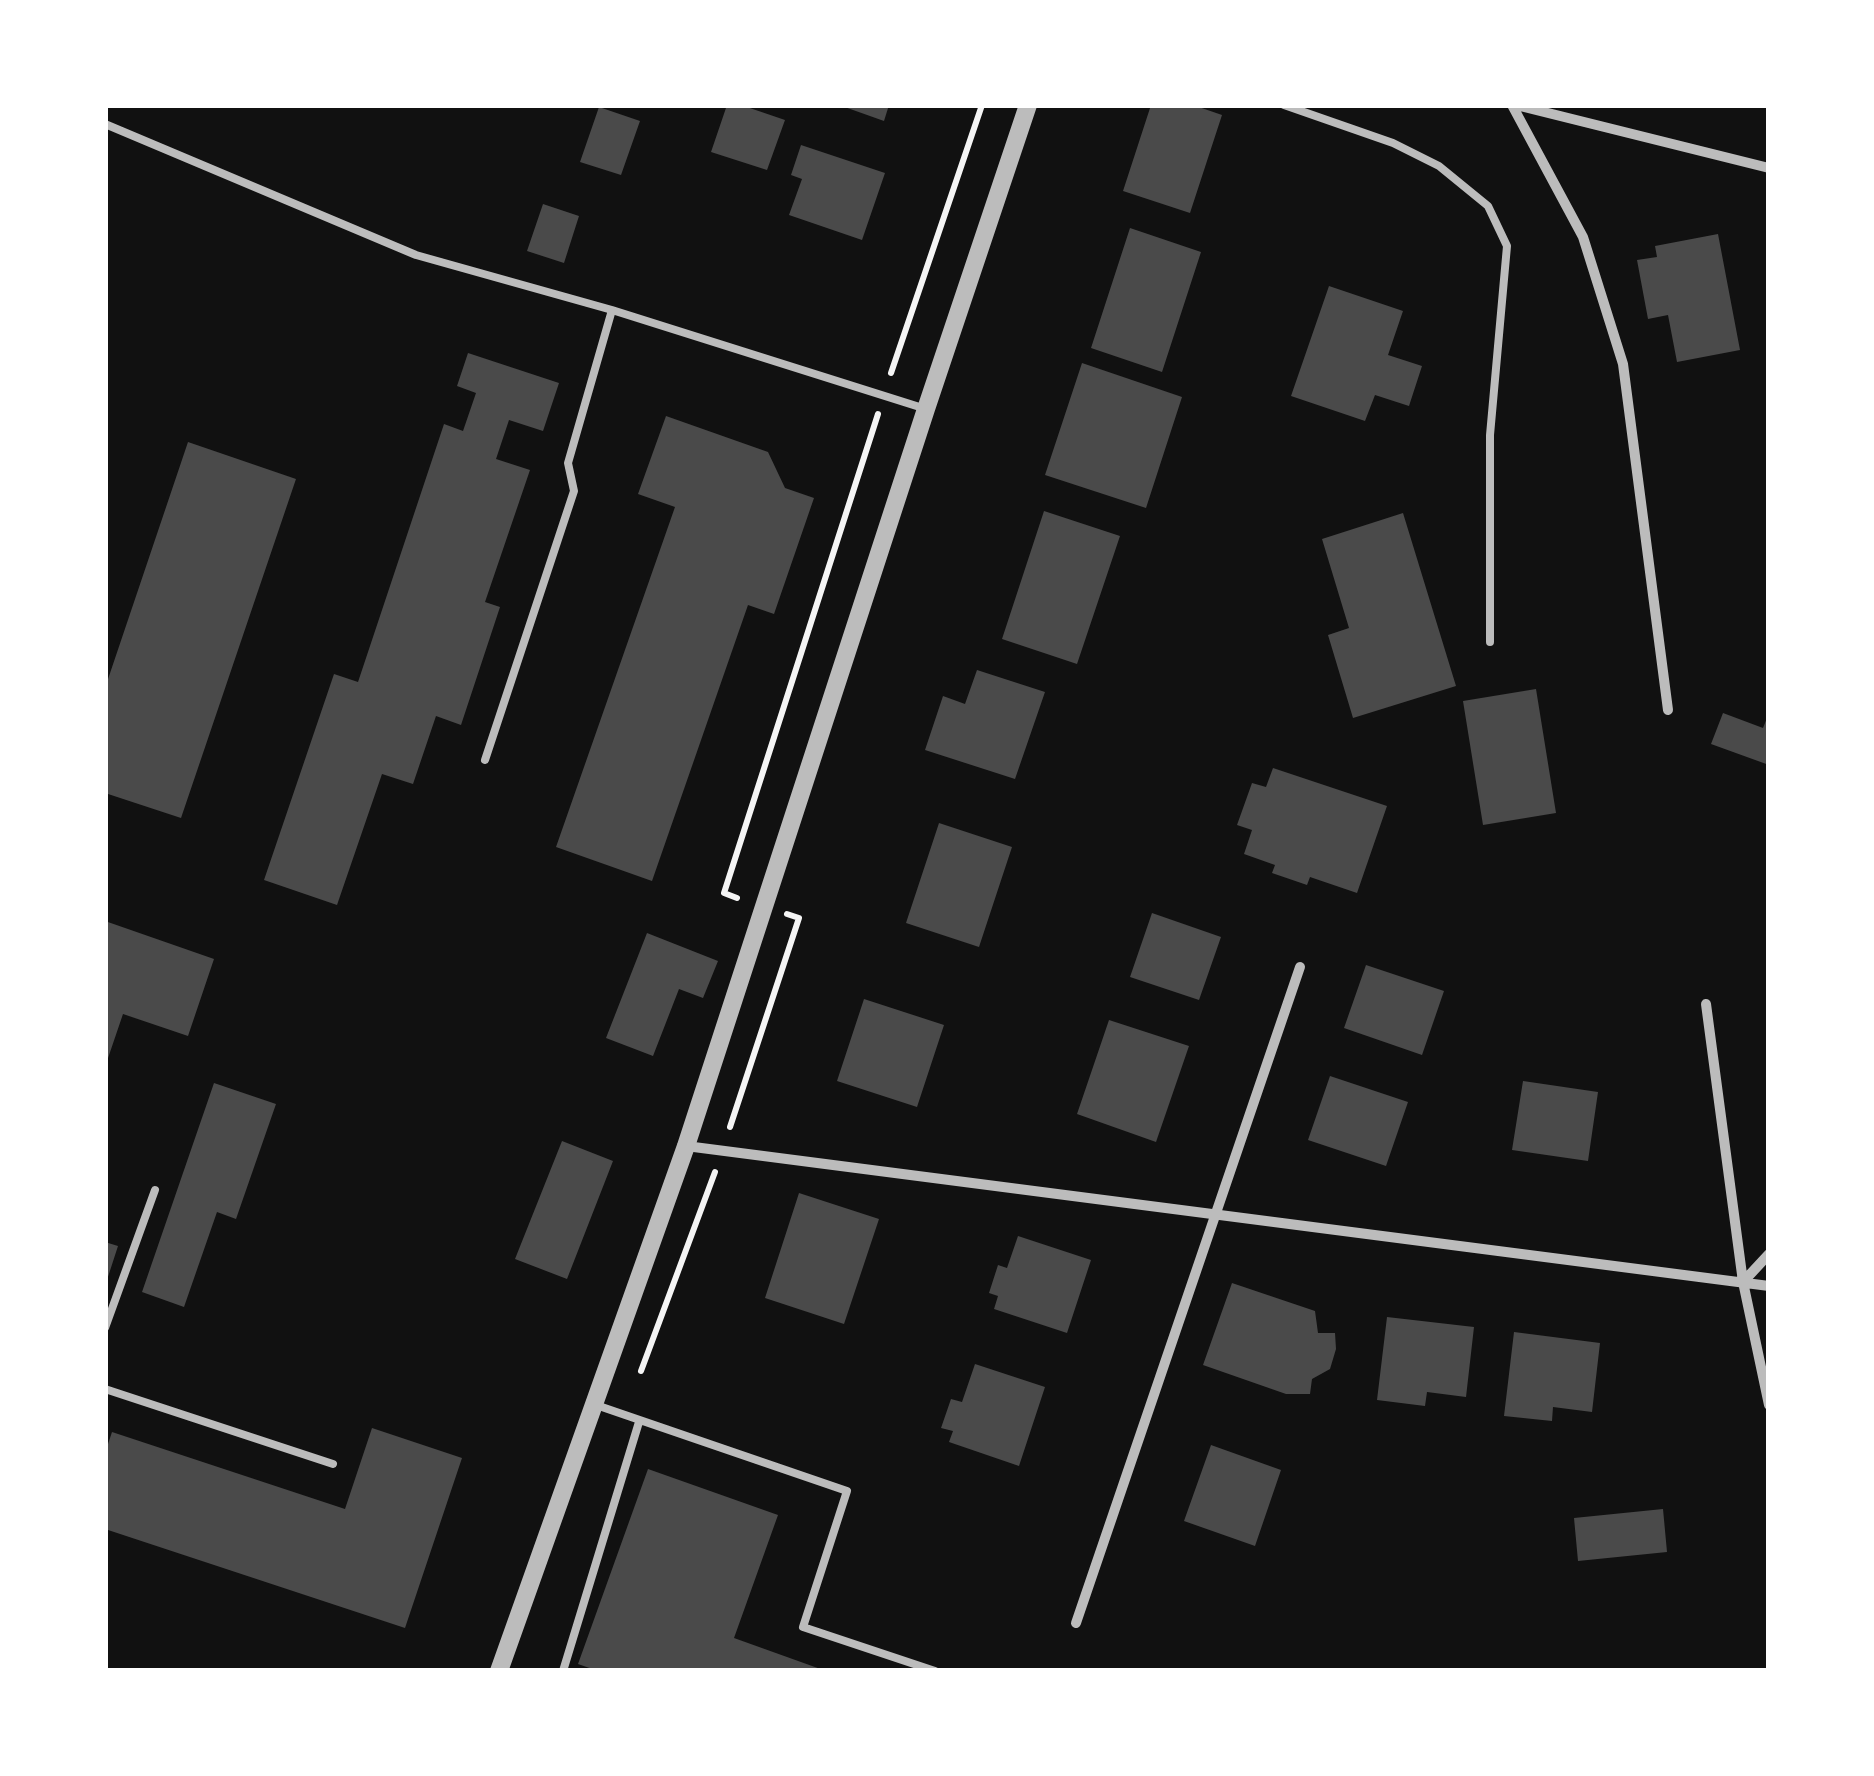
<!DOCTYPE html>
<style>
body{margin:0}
#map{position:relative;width:1874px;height:1776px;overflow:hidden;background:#111;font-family:"Sofia Sans Condensed",sans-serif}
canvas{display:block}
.frame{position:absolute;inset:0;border:108px solid #fff;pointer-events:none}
</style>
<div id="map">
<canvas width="1874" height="1776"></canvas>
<div class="frame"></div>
</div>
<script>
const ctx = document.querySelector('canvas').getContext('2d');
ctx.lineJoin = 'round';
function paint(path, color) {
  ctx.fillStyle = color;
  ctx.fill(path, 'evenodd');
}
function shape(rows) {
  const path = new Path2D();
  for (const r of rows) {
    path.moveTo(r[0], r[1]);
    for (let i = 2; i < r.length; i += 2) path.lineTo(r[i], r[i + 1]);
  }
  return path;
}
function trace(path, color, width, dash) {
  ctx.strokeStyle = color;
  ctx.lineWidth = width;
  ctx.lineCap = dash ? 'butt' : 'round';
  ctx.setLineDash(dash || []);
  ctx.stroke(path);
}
paint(shape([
 [727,105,741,105,785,120,767,170,711,152],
 [839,105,889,105,884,121],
 [1151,105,1193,105,1222,115,1190,213,1123,191],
 [599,107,640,121,621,175,580,162],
 [801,145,885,173,862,240,789,215,802,179,791,175],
 [543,204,579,216,564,263,527,251],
 [1130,228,1201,252,1162,372,1091,348],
 [1718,234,1740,350,1677,362,1668,315,1648,319,1637,260,1657,257,1655,246],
 [1329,286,1403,311,1388,355,1422,366,1409,406,1375,395,1365,421,1291,396],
 [468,353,559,383,543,431,509,420,496,459,530,470,485,602,500,607,461,725,436,716,413,784,382,774,337,905,264,880,334,674,358,682,444,424,463,431,476,393,457,386],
 [1082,363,1182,397,1146,508,1045,475],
 [666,416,768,452,785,488,814,498,774,614,748,605,652,881,556,847,675,507,638,494],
 [188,442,296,479,181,818,105,793,105,688],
 [1044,511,1120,536,1077,664,1002,639],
 [1403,513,1456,686,1353,718,1328,635,1349,628,1322,539],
 [977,670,1045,692,1015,779,925,750,943,696,965,704],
 [1536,689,1556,813,1483,825,1463,701],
 [1723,713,1763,728,1769,713,1769,765,1711,744],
 [1273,768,1387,806,1357,893,1310,877,1307,885,1272,873,1275,865,1244,854,1252,830,1237,825,1252,783,1266,787],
 [939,823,1012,847,979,947,906,923],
 [1152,913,1221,937,1199,1000,1130,977],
 [105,921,214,959,188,1036,123,1014,106,1064],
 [647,933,718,961,703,998,679,989,653,1056,606,1038],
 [1366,965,1444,991,1422,1055,1344,1028],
 [864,999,944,1025,917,1107,837,1081],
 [1109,1020,1189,1046,1156,1142,1077,1114],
 [1330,1076,1408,1102,1386,1166,1308,1140],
 [1523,1081,1598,1092,1588,1161,1512,1150],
 [214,1083,276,1104,236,1219,217,1212,184,1307,142,1292],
 [562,1141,613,1161,567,1279,515,1259],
 [799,1193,879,1219,844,1324,765,1298],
 [1018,1236,1091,1260,1067,1333,994,1309,998,1296,989,1293,998,1265,1007,1268],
 [105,1242,118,1246,106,1283,105,1283],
 [1232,1283,1315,1311,1318,1333,1335,1333,1336,1349,1330,1369,1312,1379,1310,1394,1286,1394,1203,1365],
 [1387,1317,1474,1327,1466,1397,1427,1392,1425,1406,1377,1400],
 [1514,1332,1600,1343,1592,1412,1553,1407,1552,1421,1504,1416],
 [975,1364,1045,1387,1019,1466,949,1442,953,1431,941,1428,951,1399,962,1402],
 [372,1428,462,1458,405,1628,105,1529,105,1453,112,1432,345,1509],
 [1211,1445,1281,1470,1255,1546,1184,1521],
 [648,1469,778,1515,734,1638,826,1671,598,1671,578,1664],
 [1663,1509,1667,1552,1578,1561,1574,1518]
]), '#4a4a4a');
trace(shape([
 [891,373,982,105],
 [737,898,724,893,878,414],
 [730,1127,799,918,787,914],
 [641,1371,715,1172]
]), '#f5f5f5', 6);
trace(shape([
 [1284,105,1393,143,1439,166,1488,206,1507,246,1490,435,1490,642],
 [105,124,416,255,612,310,926,409],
 [485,760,574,491,568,463,612,310],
 [105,1328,155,1190],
 [105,1389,333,1464],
 [596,1405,847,1491,803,1627,935,1671],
 [563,1671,639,1422]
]), '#bcbcbc', 8);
trace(shape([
 [1512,105,1583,237,1623,364,1668,710],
 [1516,105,1769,168],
 [1706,1004,1743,1282,1769,1405],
 [686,1146,1769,1286],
 [1743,1282,1769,1254],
 [1076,1623,1300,967]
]), '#bcbcbc', 10);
trace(shape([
 [499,1671,686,1146,926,409,1028,105]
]), '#bcbcbc', 18);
</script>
